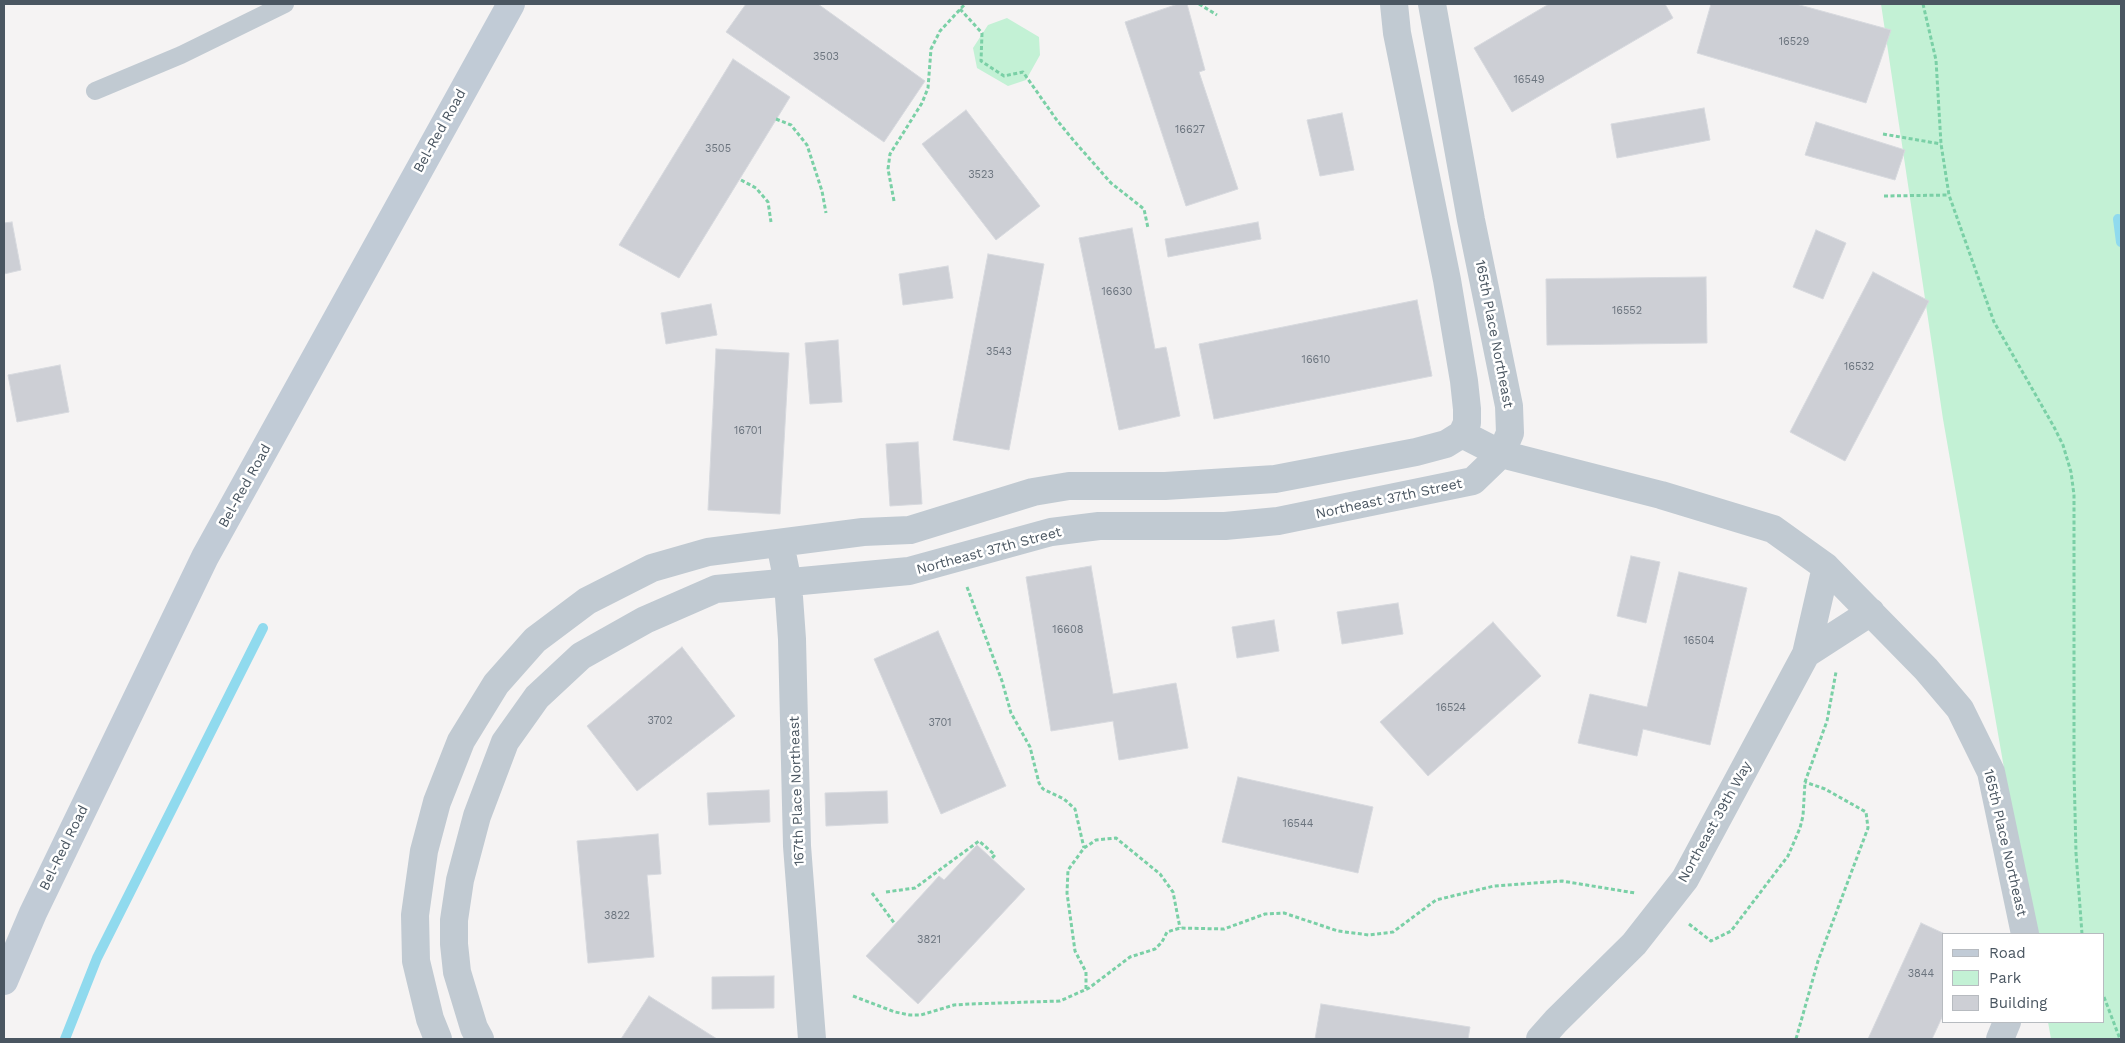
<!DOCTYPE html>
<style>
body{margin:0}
#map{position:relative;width:2125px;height:1043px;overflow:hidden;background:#f5f3f3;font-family:"Work Sans",sans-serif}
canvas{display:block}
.frame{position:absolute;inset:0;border:5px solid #4a5661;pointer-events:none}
.legend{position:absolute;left:1942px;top:933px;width:162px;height:90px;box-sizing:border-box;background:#fff;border:1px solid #b7bbc0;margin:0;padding:6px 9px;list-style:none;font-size:15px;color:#4a5661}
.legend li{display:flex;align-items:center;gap:10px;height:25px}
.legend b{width:25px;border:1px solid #b7bbc0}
</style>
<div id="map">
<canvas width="2125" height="1043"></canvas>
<div class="frame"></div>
<ul class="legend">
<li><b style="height:6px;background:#c1cbd6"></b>Road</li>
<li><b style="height:14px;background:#c3f1d5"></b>Park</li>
<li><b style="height:14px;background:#cdcfd5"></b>Building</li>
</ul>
</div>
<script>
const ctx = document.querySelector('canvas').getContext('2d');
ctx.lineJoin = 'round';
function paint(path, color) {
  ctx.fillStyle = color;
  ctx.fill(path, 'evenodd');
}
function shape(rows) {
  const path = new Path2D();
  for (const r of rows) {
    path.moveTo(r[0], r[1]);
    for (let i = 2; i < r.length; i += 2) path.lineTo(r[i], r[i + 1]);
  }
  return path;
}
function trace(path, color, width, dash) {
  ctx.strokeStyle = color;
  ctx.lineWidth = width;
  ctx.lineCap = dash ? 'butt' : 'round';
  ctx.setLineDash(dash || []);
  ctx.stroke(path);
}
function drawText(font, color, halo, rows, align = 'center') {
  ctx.font = font + ' "Work Sans",sans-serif';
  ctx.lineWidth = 5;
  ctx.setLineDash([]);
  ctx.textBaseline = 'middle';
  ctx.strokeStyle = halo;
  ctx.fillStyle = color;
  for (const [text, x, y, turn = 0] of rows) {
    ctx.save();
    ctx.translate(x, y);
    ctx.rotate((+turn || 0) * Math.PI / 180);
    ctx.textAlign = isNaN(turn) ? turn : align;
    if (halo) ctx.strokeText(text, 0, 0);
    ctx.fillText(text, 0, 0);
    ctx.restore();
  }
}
paint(shape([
 [1881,4,2121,4,2121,1039,2051,1039,2048,1022,2104,1022,2104,934,2033,934,1943,419],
 [1007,18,1039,37,1040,55,1026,80,1008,86,977,68,973,48,988,25]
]), '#c3f1d5');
trace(shape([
 [2118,219,2121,242],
 [65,1039,97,958,263,628]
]), '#90daee', 10);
const building = shape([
 [746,4,818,4,925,81,884,142,726,32,746,4],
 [1178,4,1187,4,1205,70,1199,72,1238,189,1186,206,1125,22,1178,4],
 [1549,4,1665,4,1673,18,1512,112,1474,48,1549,4],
 [1711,4,1796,4,1891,30,1866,103,1697,53,1711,4],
 [733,59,790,97,679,278,619,245,733,59],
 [1704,108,1710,140,1617,158,1611,124,1704,108],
 [966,110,1040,206,996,240,922,144,966,110],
 [1342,113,1354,170,1320,176,1307,120,1342,113],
 [1816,122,1905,150,1895,180,1805,155,1816,122],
 [12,222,21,270,4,274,4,223,12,222],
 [1258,222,1261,239,1168,257,1165,239,1258,222],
 [1132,228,1155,349,1166,347,1180,416,1119,430,1079,238,1132,228],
 [1816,230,1846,243,1823,299,1793,287,1816,230],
 [988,254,1044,264,1009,450,953,440,988,254],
 [948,266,953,298,903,305,899,274,948,266],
 [1873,272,1929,301,1845,461,1790,432,1873,272],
 [1706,277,1707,343,1547,345,1546,279,1706,277],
 [1417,300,1432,376,1214,419,1199,344,1417,300],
 [711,304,717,335,666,344,661,313,711,304],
 [838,340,842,402,810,404,805,343,838,340],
 [716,349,789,353,780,514,708,510,716,349],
 [60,365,69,412,17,422,8,375,60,365],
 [918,442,922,504,890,506,886,444,918,442],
 [1631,556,1660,562,1646,623,1617,616,1631,556],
 [1091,566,1113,694,1176,683,1188,748,1119,760,1113,721,1051,731,1026,577,1091,566],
 [1679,572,1747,588,1710,745,1643,729,1637,756,1578,743,1590,694,1647,707,1679,572],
 [1398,603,1403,634,1342,644,1337,612,1398,603],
 [1274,620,1279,651,1237,658,1232,627,1274,620],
 [1493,622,1541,676,1428,776,1380,722,1493,622],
 [938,631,1006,786,941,814,874,659,938,631],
 [682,647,735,716,637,791,587,726,682,647],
 [1238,777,1373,807,1358,873,1222,842,1238,777],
 [769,790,770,822,709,825,707,793,769,790],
 [887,791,888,823,826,826,825,793,887,791],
 [658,834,661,874,647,875,654,957,588,963,577,841,658,834],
 [977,845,1025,889,918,1004,866,956,939,876,944,880,977,845],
 [1921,923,1945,934,1944,1013,1932,1039,1868,1039,1921,923],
 [774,976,774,1008,712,1009,712,977,774,976],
 [649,996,717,1039,621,1039,649,996],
 [1321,1004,1470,1027,1468,1039,1315,1039,1321,1004]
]);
paint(building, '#cdcfd5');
trace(building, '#d7d9de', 1);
trace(shape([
 [1199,4,1217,15],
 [1923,4,1936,60,1941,144,1949,195,1994,322,2054,427,2063,445,2071,472,2074,495,2074,771,2076,853,2082,934],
 [960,9,982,33,981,61,1004,76,1023,72,1056,119,1074,141,1111,183,1144,209,1148,228],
 [776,119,791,125,807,145,822,191,826,213],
 [1883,134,1941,144],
 [741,180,756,188,768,202,771,222],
 [1884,196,1949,195],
 [894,201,888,169,890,154,922,103,928,88,931,49,940,31,965,4],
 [967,587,1002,681,1011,713,1030,747,1039,783,1043,789,1064,799,1075,809,1084,848],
 [886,892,915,888,979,841,995,855,992,858],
 [872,893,895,924],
 [1689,924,1711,941,1731,931,1788,856,1800,828,1803,816,1805,782,1827,721,1836,672],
 [1086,989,1086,972,1075,951,1067,893,1068,870,1084,848,1096,840,1116,838,1160,874,1173,892,1180,928],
 [853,996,895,1012,910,1015,921,1015,954,1005,970,1004,1060,1001,1089,988,1130,957,1155,949,1162,942,1167,932,1180,928,1224,929,1265,914,1284,913,1338,931,1369,935,1393,932,1436,900,1494,886,1562,881,1635,893],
 [2104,997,2120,1039],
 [1796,1039,1818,961,1868,828,1866,812,1825,789,1805,782]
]), '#7ad0a6', 3, [4, 2.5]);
trace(shape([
 [95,91,181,55,285,4]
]), '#c1cad2', 18);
trace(shape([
 [1394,4,1397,33,1447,280,1464,381,1467,409,1467,423,1462,434],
 [1462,434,1501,454,1661,495,1773,529,1826,567,1926,669,1960,709,1991,772,2025,934],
 [780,543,788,583,792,639,797,846,812,1039],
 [1806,654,1871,612],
 [438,1039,430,1019,416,961,415,915,424,851,437,802,461,741,496,684,535,640,587,601,652,568,708,552,863,532,910,530,1033,492,1069,486,1165,486,1275,479,1416,452,1446,444,1462,434],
 [480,1039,474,1028,457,972,454,944,454,920,460,880,477,816,505,742,537,697,581,656,645,620,716,589,909,571,1051,532,1099,526,1225,526,1278,521,1473,481,1501,454,1510,433,1509,406,1471,220,1432,4],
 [1540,1039,1556,1021,1634,944,1685,879,1806,654,1826,567],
 [2000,1039,2007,1022]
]), '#c1cad2', 28);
trace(shape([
 [4,981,33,913,205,557,511,4]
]), '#c1cbd6', 28);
drawText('11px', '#6b747e', null, [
 ["16529",1794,42],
 ["3503",826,57],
 ["16549",1529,80],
 ["16627",1190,130],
 ["3505",718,149],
 ["3523",981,175],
 ["16630",1117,292],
 ["16552",1627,311],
 ["3543",999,352],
 ["16610",1316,360],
 ["16532",1859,367],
 ["16701",748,431],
 ["16608",1068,630],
 ["16504",1699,641],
 ["16524",1451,708],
 ["3702",660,721],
 ["3701",940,723],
 ["16544",1298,824],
 ["3822",617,916],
 ["3821",929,940],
 ["3844",1921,974]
]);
drawText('14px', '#4a5661', '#fff', [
 ["Bel-Red Road",440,131,-61],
 ["165th Place Northeast",1494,334,79],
 ["Bel-Red Road",245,486,-61],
 ["Northeast 37th Street",1389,499,-12],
 ["Northeast 37th Street",989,551,-15],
 ["167th Place Northeast",797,791,-92],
 ["Northeast 39th Way",1715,822,-61],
 ["165th Place Northeast",2005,843,77],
 ["Bel-Red Road",64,848,-64]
]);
</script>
